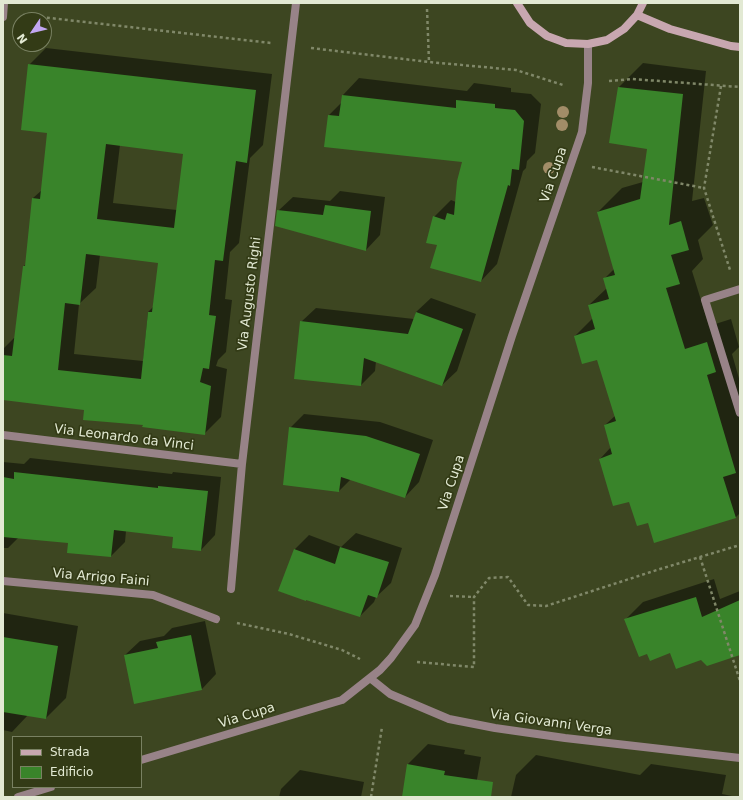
<!DOCTYPE html>
<style>
body{margin:0}
#map{position:relative;width:743px;height:800px;overflow:hidden;background:#3d4621;font-family:"DejaVu Sans",sans-serif}
canvas{display:block}
.frame{position:absolute;inset:0;border:4px solid #e2e9d3;pointer-events:none}
.legend{position:absolute;left:12px;top:736px;width:130px;height:52px;box-sizing:border-box;background:#333b16;border:1px solid #798162;margin:0;padding:5px 7px;list-style:none;font-size:12px;color:#e2e9d3}
.legend li{display:flex;align-items:center;gap:8px;height:20px}
.legend b{width:20px;border:1px solid #798162}
.north{position:absolute;left:12px;top:12px;width:40px;height:40px;box-sizing:border-box;background:#333b16;border:1px solid #798162;border-radius:50%;rotate:235deg;font-size:11px;font-weight:700;line-height:16px;text-align:center;color:#e2e9d3}
.north::after{content:'';display:block;margin:auto;width:14px;height:18px;background:#c2a7f2;clip-path:polygon(50% 0,100% 100%,50% 72%,0 100%)}
</style>
<div id="map">
<canvas width="743" height="800"></canvas>
<div class="frame"></div>
<ul class="legend">
<li><b style="height:5px;background:#c8a7b0"></b>Strada</li>
<li><b style="height:11px;background:#39842a"></b>Edificio</li>
</ul>
<div class="north">N</div>
</div>
<script>
const ctx = document.querySelector('canvas').getContext('2d');
ctx.lineJoin = 'round';
function paint(path, color) {
  ctx.fillStyle = color;
  ctx.fill(path, 'evenodd');
}
function shape(rows) {
  const path = new Path2D();
  for (const r of rows) {
    path.moveTo(r[0], r[1]);
    for (let i = 2; i < r.length; i += 2) path.lineTo(r[i], r[i + 1]);
  }
  return path;
}
function trace(path, color, width, dash) {
  ctx.strokeStyle = color;
  ctx.lineWidth = width;
  ctx.lineCap = dash ? 'butt' : 'round';
  ctx.setLineDash(dash || []);
  ctx.stroke(path);
}
function drawText(font, color, halo, rows, align = 'center') {
  ctx.font = font + ' "DejaVu Sans",sans-serif';
  ctx.lineWidth = 3.5;
  ctx.setLineDash([]);
  ctx.textBaseline = 'middle';
  ctx.strokeStyle = halo;
  ctx.fillStyle = color;
  for (const [text, x, y, turn = 0] of rows) {
    ctx.save();
    ctx.translate(x, y);
    ctx.rotate((+turn || 0) * Math.PI / 180);
    ctx.textAlign = isNaN(turn) ? turn : align;
    if (halo) ctx.strokeText(text, 0, 0);
    ctx.fillText(text, 0, 0);
    ctx.restore();
  }
}
paint(shape([
 [46,48,272,74,263,145,250,158,239,243,230,252,225,299,232,300,226,352,218,360,216,366,227,369,221,417,205,433,145,424,85,409,3,399,3,349,14,338,15,338,24,266,26,264,33,198,42,190,48,132,29,65],
 [120,145,184,153,177,210,113,203],
 [100,255,159,262,153,307,148,312,143,361,74,354,79,304,96,288],
 [643,63,706,71,692,201,704,198,713,225,698,240,703,259,692,271,709,326,731,319,739,347,732,354,740,382,740,513,736,517,649,521,630,500,600,459,611,447,605,425,616,415,598,358,575,336,593,318,589,305,607,288,604,279,614,269,598,212,622,188,643,182,648,148,619,87],
 [359,78,467,91,474,83,511,88,511,92,531,94,541,104,535,153,527,161,526,168,523,171,497,264,481,281,434,217,451,200,456,202,464,162,329,115,342,102,343,95],
 [340,191,385,197,380,235,366,250,278,211,293,197,330,201],
 [431,298,476,314,457,371,442,385,376,361,375,371,361,385,301,322,316,308,414,319,416,312],
 [304,414,380,422,433,440,419,482,405,497,351,479,339,491,290,428],
 [30,458,172,474,173,472,221,477,215,535,201,550,174,536,126,531,125,542,111,556,69,542,19,537,8,548,3,548,3,462,24,464],
 [356,533,402,548,391,583,376,597,374,602,360,616,279,591,295,549,309,535,341,547],
 [714,579,720,599,740,591,740,654,701,658,671,652,648,653,625,620,643,602],
 [3,613,78,626,66,698,46,718,28,715,12,732,3,730],
 [205,621,216,674,202,689,125,655,140,641,164,636,172,628],
 [428,744,465,750,464,754,481,757,474,796,481,797,403,797,408,764],
 [536,755,640,775,651,764,726,775,722,794,737,797,511,797,516,775],
 [300,770,364,782,361,797,279,797,281,789]
]), '#0007');
paint(shape([
 [28,64,256,90,247,163,236,161,223,261,215,260,209,315,216,316,209,369,203,368,200,382,211,386,205,435,142,427,143,425,83,420,84,410,3,400,3,355,12,356,23,266,25,266,32,198,40,199,47,133,21,130],
 [106,144,183,154,174,228,97,219],
 [86,254,158,263,152,312,148,312,141,379,58,370,65,303,80,305],
 [618,87,683,94,669,225,681,221,689,250,671,255,680,284,666,288,685,349,707,342,716,372,707,375,736,473,723,477,736,518,654,543,648,523,637,526,629,502,613,506,599,459,612,454,604,425,616,421,597,360,582,364,574,336,595,329,588,305,609,299,603,278,615,275,597,212,640,199,647,149,609,143],
 [342,95,456,108,456,100,495,104,495,108,515,110,524,121,519,170,512,169,510,186,508,185,481,282,430,268,437,245,426,243,433,216,445,220,447,213,454,215,457,181,462,162,324,147,328,115,339,116],
 [325,205,371,211,366,251,275,226,277,210,323,215],
 [416,312,463,329,442,386,364,358,361,386,294,379,300,321,408,334],
 [289,427,366,436,420,454,405,498,341,477,339,492,283,485],
 [14,472,158,488,158,486,208,491,201,551,172,548,173,537,114,530,111,557,67,553,68,543,3,537,3,477,14,479],
 [340,547,389,562,377,598,368,595,360,617,306,600,306,601,278,591,294,549,335,564],
 [696,597,702,617,740,600,740,655,707,666,701,660,676,669,670,653,650,661,647,654,639,657,624,619],
 [191,635,202,690,134,704,124,655,158,648,156,642],
 [3,637,58,646,46,719,3,712],
 [407,764,445,771,444,775,493,782,491,797,402,797]
]), '#39842a');
trace(shape([
 [427,9,429,62],
 [23,15,271,43],
 [311,48,429,62,516,70,563,85],
 [609,81,632,79,740,87],
 [721,86,704,188,730,270],
 [592,167,704,188],
 [700,557,740,681],
 [450,596,474,597],
 [237,623,289,634,342,650,360,659],
 [417,662,474,667,474,597,489,578,508,577,528,605,546,606,660,569,740,545],
 [371,797,382,727]
]), '#808869', 2.5, [3, 3]);
trace(shape([
 [3,17,4,3],
 [740,289,705,300,740,413],
 [3,435,242,464],
 [3,581,153,595,216,619],
 [231,589,242,464,296,3],
 [370,678,390,694,449,719,495,728,565,738,740,758],
 [141,760,342,700,380,670,391,658,415,625,435,575,512,336,582,132,588,83,588,44],
 [18,797,51,787]
]), '#988388', 8);
trace(shape([
 [517,3,530,23,547,36,566,43,588,44,607,40,624,29,637,15,643,3],
 [637,15,670,29,731,46,740,47]
]), '#c8a7b0', 8);
ctx.fillStyle = '#a28d68';
for (const [x, y] of [
 [563,112],
 [562,125],
 [549,168]
]) {
  ctx.beginPath();
  ctx.arc(x, y, 6, 0, 2 * Math.PI);
  ctx.fill();
}
drawText('13px', '#e2e9d3', '#333b16', [
 ["Via Cupa",554,175,-71],
 ["Via Augusto Righi",250,294,-83],
 ["Via Leonardo da Vinci",124,438,7],
 ["Via Cupa",452,483,-72],
 ["Via Arrigo Faini",101,578,5],
 ["Via Cupa",247,716,-17],
 ["Via Giovanni Verga",551,723,8]
]);
</script>
